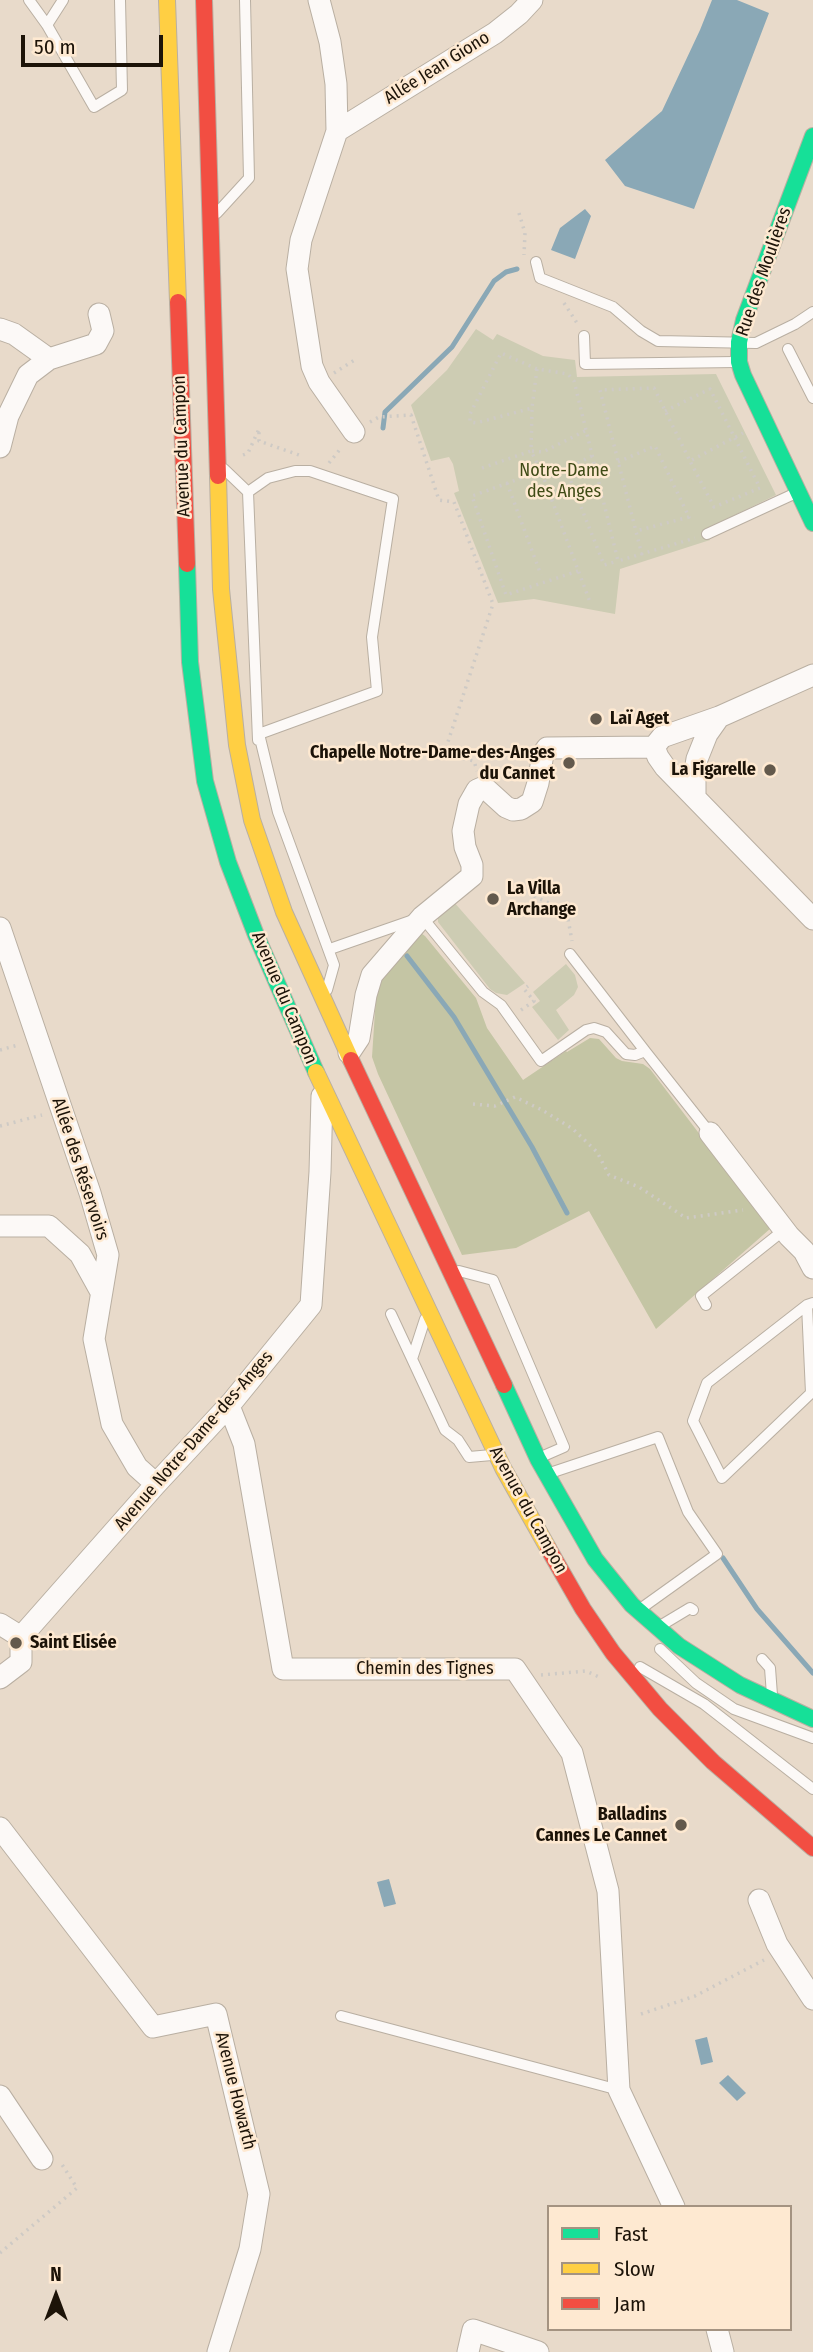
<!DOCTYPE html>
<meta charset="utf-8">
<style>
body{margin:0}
#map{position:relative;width:813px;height:2352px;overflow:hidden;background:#e8daca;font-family:"Fira Sans Condensed",sans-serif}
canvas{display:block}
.legend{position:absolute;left:547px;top:2205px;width:245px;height:126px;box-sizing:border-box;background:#fee9d1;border:2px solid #a49381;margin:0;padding:9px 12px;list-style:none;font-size:21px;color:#1c1308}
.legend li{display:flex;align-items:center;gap:14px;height:35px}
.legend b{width:35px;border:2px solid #a49381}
.north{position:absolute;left:21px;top:2261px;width:70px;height:70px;-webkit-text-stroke:5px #fee9d1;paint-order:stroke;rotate:0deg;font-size:19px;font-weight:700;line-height:28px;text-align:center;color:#1c1308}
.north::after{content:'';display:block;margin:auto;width:24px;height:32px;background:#1c1308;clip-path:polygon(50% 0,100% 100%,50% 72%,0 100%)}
.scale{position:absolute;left:21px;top:35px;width:142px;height:32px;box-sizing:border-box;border:4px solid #1c1308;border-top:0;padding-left:9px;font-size:21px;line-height:24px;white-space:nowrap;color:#1c1308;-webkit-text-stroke:5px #fee9d1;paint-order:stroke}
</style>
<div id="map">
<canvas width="813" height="2352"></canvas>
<ul class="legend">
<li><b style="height:9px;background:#16e098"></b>Fast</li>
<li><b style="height:9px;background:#ffcf43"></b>Slow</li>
<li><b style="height:9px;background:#f24e42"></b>Jam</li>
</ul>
<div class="north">N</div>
<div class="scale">50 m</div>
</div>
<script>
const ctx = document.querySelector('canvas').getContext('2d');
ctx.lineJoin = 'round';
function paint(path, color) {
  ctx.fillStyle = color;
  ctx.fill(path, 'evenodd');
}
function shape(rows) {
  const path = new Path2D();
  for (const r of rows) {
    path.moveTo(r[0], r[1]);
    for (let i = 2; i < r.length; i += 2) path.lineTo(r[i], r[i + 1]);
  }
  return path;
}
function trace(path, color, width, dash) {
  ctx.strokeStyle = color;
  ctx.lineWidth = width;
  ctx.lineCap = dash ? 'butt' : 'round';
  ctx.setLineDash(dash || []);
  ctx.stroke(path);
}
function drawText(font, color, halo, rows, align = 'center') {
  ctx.font = font + ' "Fira Sans Condensed",sans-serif';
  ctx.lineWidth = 5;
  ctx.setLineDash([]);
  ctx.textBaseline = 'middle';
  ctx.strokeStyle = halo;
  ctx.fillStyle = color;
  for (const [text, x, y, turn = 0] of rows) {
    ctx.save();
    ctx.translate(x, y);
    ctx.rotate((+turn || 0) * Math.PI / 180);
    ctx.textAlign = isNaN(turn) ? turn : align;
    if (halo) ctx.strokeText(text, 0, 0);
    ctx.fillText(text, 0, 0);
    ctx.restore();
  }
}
paint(shape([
 [476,329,493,340,497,334,543,356,575,360,577,377,716,374,776,495,706,529,710,540,620,569,615,614,534,599,498,603,454,493,459,491,453,464,449,457,431,461,411,405,447,370],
 [453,901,525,983,507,995,496,993,490,989,438,922,438,915],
 [566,964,575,975,578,987,574,995,556,1010,569,1030,558,1040,532,1007,540,1001,533,992]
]), '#cdccb3');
paint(shape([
 [418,931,425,936,476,998,487,1028,523,1080,566,1051,567,1052,590,1038,599,1039,616,1058,622,1061,643,1064,650,1069,771,1228,656,1329,589,1211,516,1248,462,1255,378,1074,372,1057,377,981]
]), '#c4c5a4');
paint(shape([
 [712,0,737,0,769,13,694,209,625,186,605,160,662,111,700,30],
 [585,209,591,216,575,259,551,250,560,228],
 [389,1879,396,1904,384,1907,377,1882],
 [707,2037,713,2062,701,2065,695,2040],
 [728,2075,746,2093,737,2101,719,2083]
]), '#8aa8b6');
trace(shape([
 [383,428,385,412,452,347,494,281,506,272,517,269],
 [407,956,454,1017,532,1147,567,1213],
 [723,1558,757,1609,813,1673]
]), '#8aa8b6', 5);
const lane = shape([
 [29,0,47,25],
 [63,0,47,25,94,107,122,90,120,0],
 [217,213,249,178,245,0],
 [536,262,540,278,613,307,641,331,658,341,756,343,795,324,813,312],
 [584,336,585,364,736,362],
 [788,349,813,398],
 [224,469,248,492,258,740],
 [248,492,268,478,295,471,310,471,393,499,372,637,377,691,259,734,278,812,334,965,327,990],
 [707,534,796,493],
 [330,949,422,917,483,992,501,1005,541,1061,586,1030,594,1028,606,1032,626,1054,635,1055,645,1051,570,954],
 [645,1051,710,1133],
 [459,1271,493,1280,564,1447,541,1457],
 [706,1305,701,1296,784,1230],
 [807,1305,811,1393,722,1478,693,1421,707,1383,807,1305,813,1303],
 [391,1314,412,1359],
 [425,1319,412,1359,445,1430,458,1440,469,1457,492,1455],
 [550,1473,658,1437,688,1512,717,1554,643,1607],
 [660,1626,690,1608,693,1610],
 [660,1649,696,1683,734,1709,813,1738],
 [762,1659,770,1668,772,1695],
 [640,1667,704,1704,813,1789],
 [341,2016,619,2090]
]);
const street = shape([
 [319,0,330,42,336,84,337,131,301,240,297,269,312,366,319,382,354,432],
 [337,131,495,33,519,14,532,0],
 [0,329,14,334,49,359],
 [0,447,8,416,28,375,49,359,96,344,103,331,99,314],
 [654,747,658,757,665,767,813,919],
 [654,747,662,737,719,717,813,675],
 [695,797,695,771,697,759,707,734,719,717],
 [0,928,90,1193,108,1255,94,1339,112,1424,137,1467,156,1484],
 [349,1053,359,1038,366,995,372,975,422,917,472,876,472,865,465,847,463,831,469,804,477,790,484,787,506,807,513,810,521,809,532,802,538,783,543,754,547,748,654,747],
 [710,1133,789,1236,804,1251,813,1268],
 [0,1226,49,1226,80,1254,101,1292],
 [229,1406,244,1444,283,1669,515,1669,572,1753,608,1891,619,2090,674,2207],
 [0,1624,21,1637],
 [0,1678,21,1662,21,1637,156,1484,232,1402,311,1305,320,1172,322,1096],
 [0,1828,153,2027,216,2014,259,2194,250,2249,218,2352],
 [759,1900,777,1944,813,1999],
 [0,2096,42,2159],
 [717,2329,723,2352],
 [468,2352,473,2330,538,2352]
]);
const fast = shape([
 [813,136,744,320,739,342,739,362,743,375,813,523],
 [187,564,190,662,205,781,228,862,256,935,316,1072],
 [504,1385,538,1459,595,1559,632,1605,679,1646,740,1685,813,1719]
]);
const slow = shape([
 [167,0,178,302],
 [218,476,221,589,237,745,252,820,284,912,351,1060],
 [316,1072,503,1468,548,1548]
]);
const jam = shape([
 [204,0,218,476],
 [178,302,187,564],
 [351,1060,504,1385],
 [548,1548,583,1609,613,1653,660,1709,713,1762,813,1848]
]);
trace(lane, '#b9afa2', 12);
trace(street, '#b9afa2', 23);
trace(fast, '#b9afa2', 18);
trace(slow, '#b9afa2', 18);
trace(jam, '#b9afa2', 18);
trace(shape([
 [519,213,525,233,524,255],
 [564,303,577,323],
 [537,369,532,408,476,423,470,422,470,414,501,353,537,369,568,374,574,381,618,561,695,538],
 [334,373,356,359],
 [665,411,710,389,760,488,714,507,690,461],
 [370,422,379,417,411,415,439,500,454,502,493,604,444,754,474,761,477,771],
 [585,431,543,452,531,451,541,471,590,602],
 [243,455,248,453,259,429,259,441,299,455],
 [592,456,566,469,604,565,618,561],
 [618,462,655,446,689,517,636,531],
 [329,463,341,448],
 [482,468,531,451,532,408],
 [541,471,472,496,506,595,578,571],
 [507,483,541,575],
 [642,555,600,390,654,388,690,461,743,433],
 [534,896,551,904,568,919,572,941],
 [521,1010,534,1001,524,989,528,986],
 [0,1050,18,1045],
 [473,1104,495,1106,515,1097,542,1110,573,1129,597,1152,609,1175,639,1187,686,1218,743,1210],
 [0,1126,42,1115],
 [541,1675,586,1671,599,1677],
 [641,2014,695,1996,764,1960],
 [0,2253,77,2188,61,2163]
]), '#cecac5', 3.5, [2, 5]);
trace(lane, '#fcf9f7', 10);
trace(street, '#fcf9f7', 21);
trace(fast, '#16e098', 16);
trace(slow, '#ffcf43', 16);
trace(jam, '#f24e42', 16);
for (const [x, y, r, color] of [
 [596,719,7,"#63594c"],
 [569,763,7,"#63594c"],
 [770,770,7,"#63594c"],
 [493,899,7,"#63594c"],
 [16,1643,7,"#63594c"],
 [681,1825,7,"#63594c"]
]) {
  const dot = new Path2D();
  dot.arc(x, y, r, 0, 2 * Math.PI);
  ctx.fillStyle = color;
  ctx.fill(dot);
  trace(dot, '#fee9d1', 2.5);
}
drawText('18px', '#1c1308', '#fee9d1', [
 ["Allée Jean Giono",437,68,-32],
 ["Rue des Moulières",764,272,-71],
 ["Avenue du Campon",182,446,-92],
 ["Avenue du Campon",284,998,67],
 ["Allée des Réservoirs",80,1169,72],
 ["Avenue Notre-Dame-des-Anges",194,1441,-49],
 ["Avenue du Campon",528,1510,61],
 ["Chemin des Tignes",425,1669],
 ["Avenue Howarth",235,2091,76]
]);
drawText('18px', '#3f4b16', '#fee9d1', [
 ["Notre-Dame",564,471],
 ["des Anges",564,492]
]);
drawText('bold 18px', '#1c1308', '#fee9d1', [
 ["Laï Aget",610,719],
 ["Chapelle Notre-Dame-des-Anges",555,753,"right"],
 ["du Cannet",555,774,"right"],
 ["La Figarelle",756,770,"right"],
 ["La Villa",507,889],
 ["Archange",507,910],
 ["Saint Elisée",30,1643],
 ["Balladins",667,1815,"right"],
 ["Cannes Le Cannet",667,1836,"right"]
], 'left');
</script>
